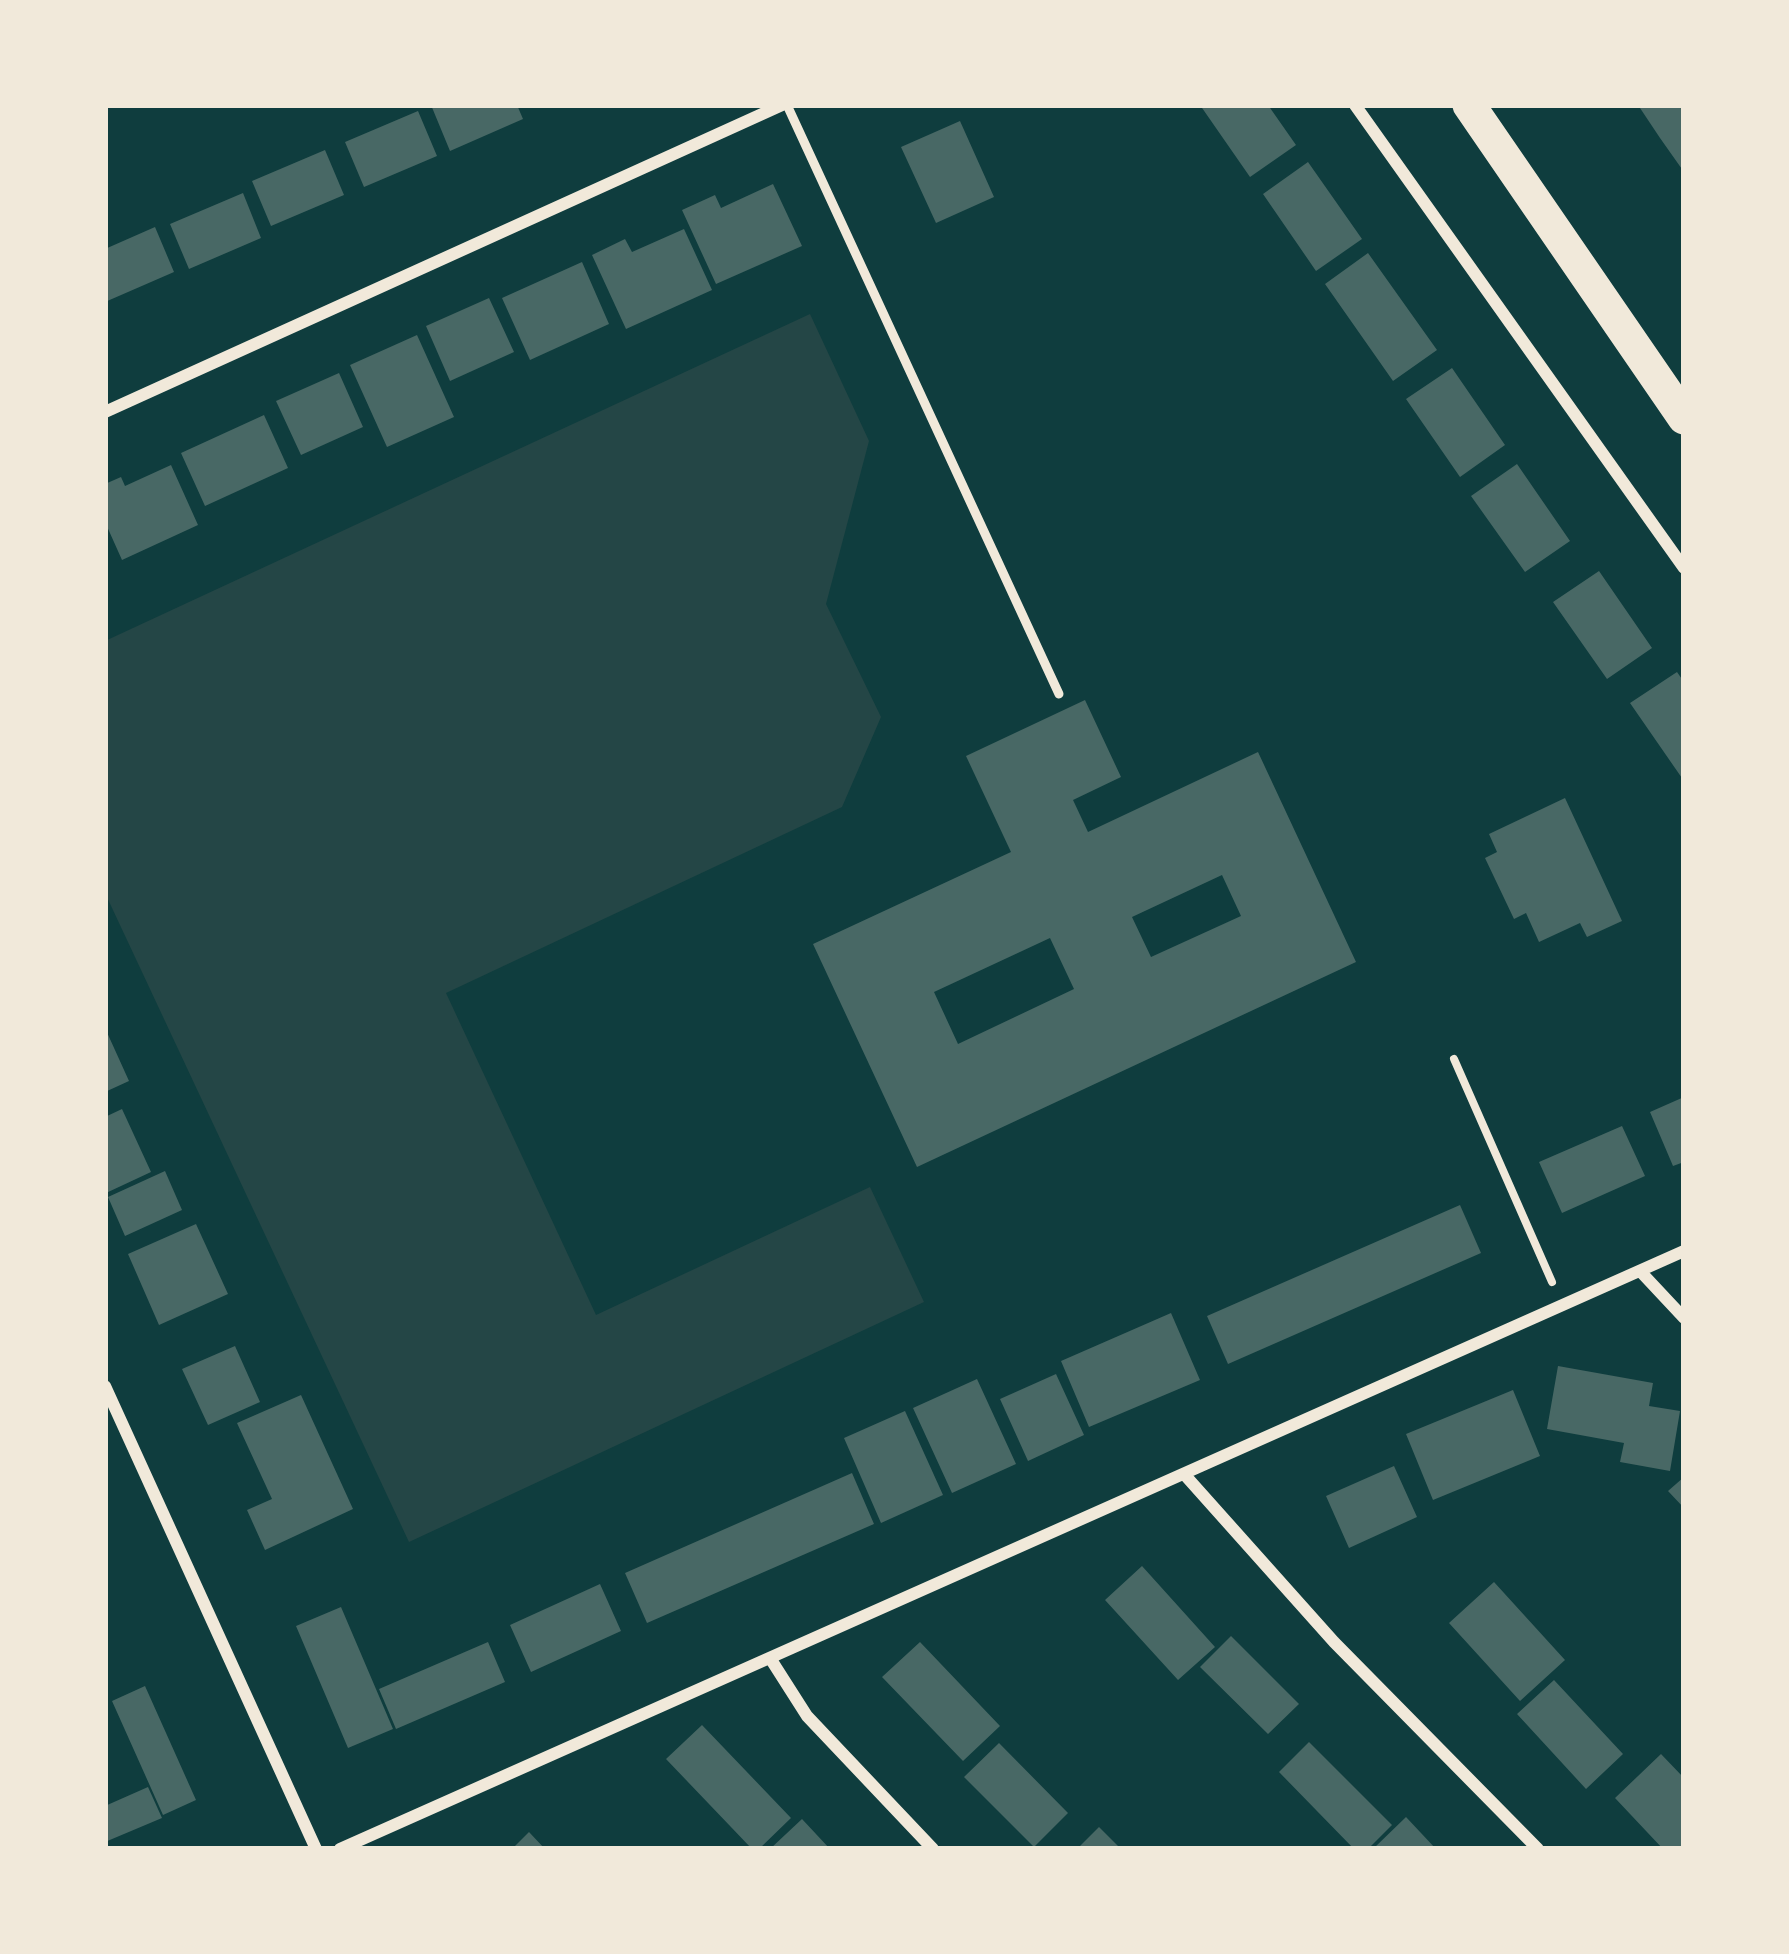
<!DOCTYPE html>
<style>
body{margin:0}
#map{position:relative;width:1789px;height:1954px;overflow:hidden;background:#0f3d3e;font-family:"Alegreya Sans",sans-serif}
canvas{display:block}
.frame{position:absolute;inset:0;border:108px solid #f1e9da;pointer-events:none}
</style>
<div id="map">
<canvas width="1789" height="1954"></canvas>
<div class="frame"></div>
</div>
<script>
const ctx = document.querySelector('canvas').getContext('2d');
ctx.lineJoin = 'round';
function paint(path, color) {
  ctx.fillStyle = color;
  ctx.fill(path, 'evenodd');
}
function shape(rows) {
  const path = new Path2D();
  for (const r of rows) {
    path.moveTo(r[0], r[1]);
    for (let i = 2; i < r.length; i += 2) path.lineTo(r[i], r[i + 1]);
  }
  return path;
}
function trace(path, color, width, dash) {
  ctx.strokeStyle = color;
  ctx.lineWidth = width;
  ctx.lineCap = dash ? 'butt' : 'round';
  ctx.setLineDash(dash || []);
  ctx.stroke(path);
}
paint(shape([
 [810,314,869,441,826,604,881,717,842,807,446,993,596,1315,870,1187,924,1302,409,1542,105,893,105,641]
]), '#244646');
paint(shape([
 [431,105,517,105,523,119,450,151],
 [1200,105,1268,105,1296,145,1250,177],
 [1638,105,1684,105,1684,172,1660,138],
 [418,111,437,156,364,187,345,142],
 [960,121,994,197,936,223,901,147],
 [325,150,344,195,271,226,252,181],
 [1308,162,1362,239,1316,271,1263,194],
 [773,184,802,246,716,284,682,210,715,195,721,208],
 [243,193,261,238,189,269,170,224],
 [155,227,174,272,105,302,105,249],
 [684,229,712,290,626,329,592,255,625,239,632,252],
 [1368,253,1437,350,1393,381,1325,284],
 [582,262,609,324,530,360,502,298],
 [489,298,514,352,450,381,426,326],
 [417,335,454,417,387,447,350,365],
 [1452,368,1505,445,1460,477,1406,399],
 [339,373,363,427,301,455,276,401],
 [264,415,288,468,205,506,181,453],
 [1517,464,1570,541,1525,572,1471,496],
 [171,465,198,525,122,560,105,522,105,484,121,477,125,486],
 [1599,571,1652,648,1607,679,1553,602],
 [1677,672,1684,682,1684,781,1630,703],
 [1085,700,1121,777,1073,800,1088,832,1258,752,1356,962,917,1167,813,944,1011,852,966,756],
 [1222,875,1241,916,1151,957,1132,917],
 [1050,938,1074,989,958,1044,934,992],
 [1565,798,1622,921,1587,937,1580,923,1539,942,1526,913,1514,919,1485,858,1497,852,1489,834],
 [105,1028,129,1081,105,1092],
 [1684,1097,1684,1162,1673,1166,1650,1112],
 [122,1109,151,1172,106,1193,105,1117],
 [1622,1126,1645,1176,1562,1213,1539,1162],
 [165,1171,182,1210,125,1236,108,1197],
 [1460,1205,1481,1253,1228,1364,1207,1316],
 [196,1224,228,1294,159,1325,128,1254],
 [1171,1313,1200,1380,1089,1427,1061,1361],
 [235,1346,260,1402,208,1425,182,1369],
 [1558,1366,1653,1383,1649,1406,1680,1411,1670,1471,1620,1462,1624,1443,1547,1429],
 [1056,1374,1084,1435,1028,1461,1000,1399],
 [977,1379,1016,1464,952,1493,913,1408],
 [1513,1390,1540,1456,1433,1500,1406,1434],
 [301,1395,353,1509,265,1550,247,1510,272,1499,237,1423],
 [905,1411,943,1495,881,1523,844,1438],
 [1394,1466,1417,1517,1349,1548,1326,1496],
 [852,1473,874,1524,647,1623,625,1573],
 [1684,1477,1684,1508,1668,1491],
 [1142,1566,1215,1647,1178,1680,1105,1600],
 [1494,1582,1565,1660,1520,1701,1449,1623],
 [600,1584,621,1631,531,1672,510,1625],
 [341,1607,393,1729,348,1748,296,1626],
 [1231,1636,1299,1704,1268,1734,1200,1667],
 [488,1642,505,1682,396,1729,379,1689],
 [920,1642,1000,1726,963,1761,882,1677],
 [1554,1680,1623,1754,1586,1789,1517,1714],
 [145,1686,196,1800,163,1815,112,1701],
 [702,1725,791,1818,759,1849,752,1849,666,1759],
 [1309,1742,1392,1825,1368,1849,1354,1849,1279,1772],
 [999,1743,1068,1813,1034,1847,964,1777],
 [1661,1754,1684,1778,1684,1849,1663,1849,1615,1798],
 [148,1787,162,1818,105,1842,105,1806],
 [1406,1817,1436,1849,1373,1849],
 [802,1819,830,1849,770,1849],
 [1099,1827,1121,1849,1077,1849],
 [529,1832,545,1849,512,1849]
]), '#486865');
trace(shape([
 [1454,1059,1552,1282]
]), '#f1e9da', 8);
trace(shape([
 [787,105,1059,694]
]), '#f1e9da', 9);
trace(shape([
 [1355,105,1684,568],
 [105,412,782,105],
 [1640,1271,1684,1318],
 [105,1386,316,1849],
 [1184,1474,1334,1642,1538,1849],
 [770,1658,807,1716,933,1849],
 [340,1849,1684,1251]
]), '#f1e9da', 12);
trace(shape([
 [1469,105,1684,418]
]), '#f1e9da', 33);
</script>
